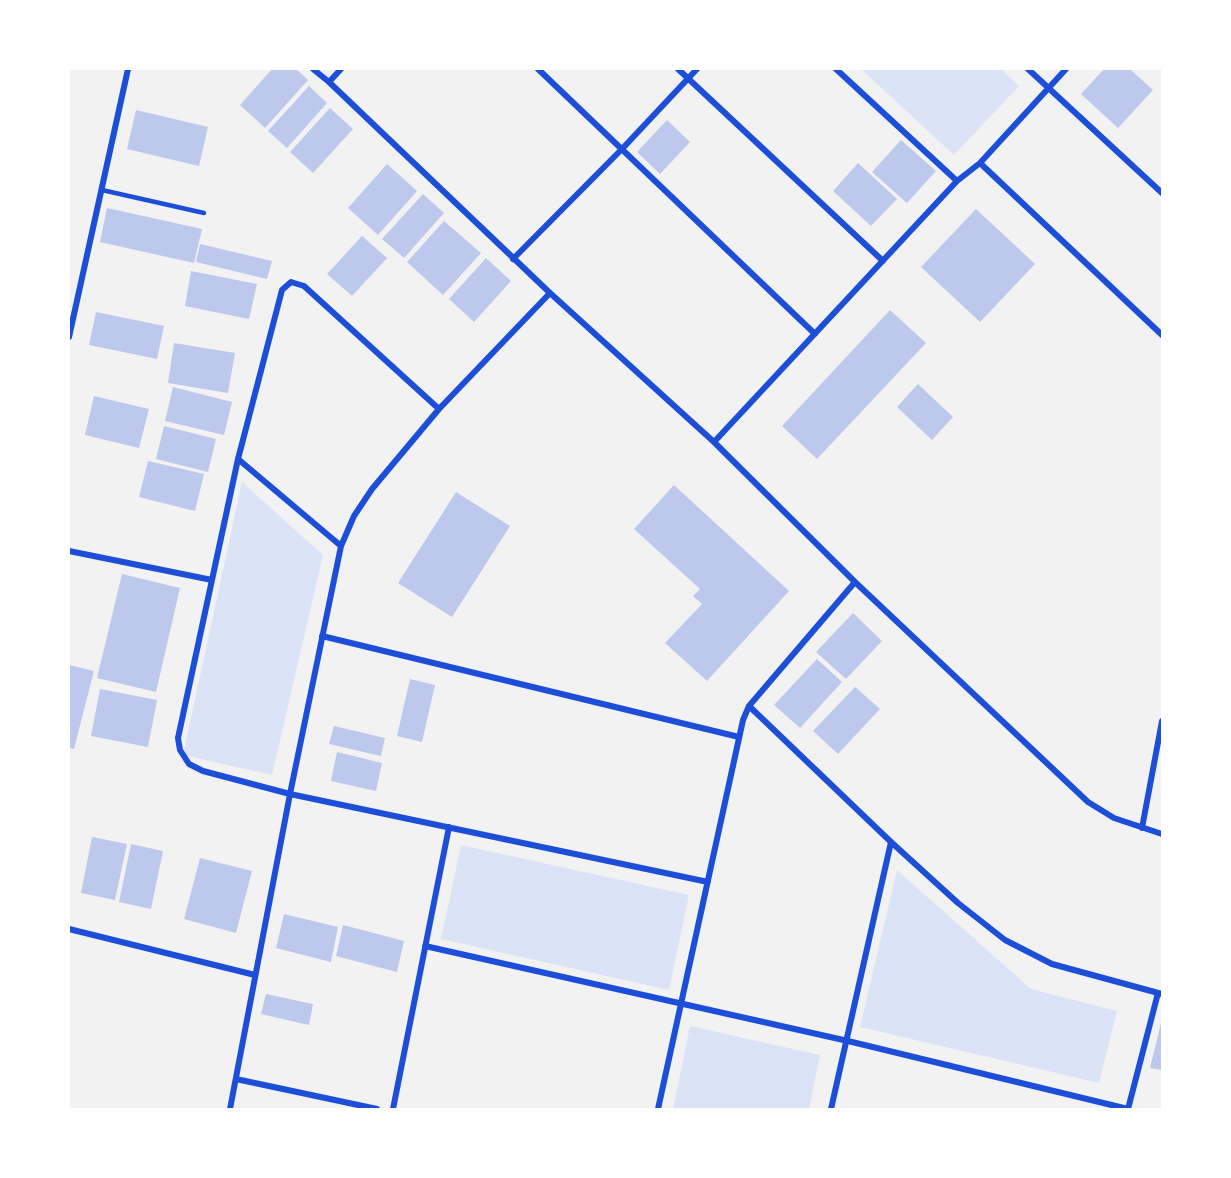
<!DOCTYPE html>
<style>
body{margin:0}
#map{position:relative;width:1231px;height:1178px;overflow:hidden;background:#f2f2f2;font-family:Mulish,sans-serif}
canvas{display:block}
.frame{position:absolute;inset:0;border:70px solid #fff;pointer-events:none}
</style>
<div id="map">
<canvas width="1231" height="1178"></canvas>
<div class="frame"></div>
</div>
<script>
const ctx = document.querySelector('canvas').getContext('2d');
ctx.lineJoin = 'round';
function paint(path, color) {
  ctx.fillStyle = color;
  ctx.fill(path, 'evenodd');
}
function shape(rows) {
  const path = new Path2D();
  for (const r of rows) {
    path.moveTo(r[0], r[1]);
    for (let i = 2; i < r.length; i += 2) path.lineTo(r[i], r[i + 1]);
  }
  return path;
}
function trace(path, color, width, dash) {
  ctx.strokeStyle = color;
  ctx.lineWidth = width;
  ctx.lineCap = dash ? 'butt' : 'round';
  ctx.setLineDash(dash || []);
  ctx.stroke(path);
}
paint(shape([
 [861,69,1001,69,1019,86,954,155],
 [242,482,323,555,272,775,183,755],
 [461,845,689,895,669,990,441,939],
 [897,870,1031,989,1117,1011,1099,1083,860,1027],
 [690,1026,820,1055,809,1109,673,1109]
]), '#dbe4f7');
paint(shape([
 [272,69,296,69,308,80,265,128,240,105],
 [1104,69,1130,69,1153,90,1118,128,1081,94],
 [309,86,327,103,287,148,268,131],
 [330,108,353,129,313,173,290,152],
 [136,110,208,127,199,166,127,149],
 [667,120,690,142,660,174,637,152],
 [901,140,936,171,907,203,872,172],
 [858,163,897,199,871,226,833,191],
 [387,164,417,191,378,235,348,208],
 [423,194,444,213,404,258,382,239],
 [107,208,202,229,194,263,100,242],
 [976,209,1035,264,980,322,921,267],
 [444,221,481,253,443,295,407,262],
 [362,236,387,258,352,296,327,274],
 [200,244,272,261,267,279,196,262],
 [486,258,511,281,474,322,449,299],
 [191,271,257,284,249,319,185,306],
 [890,310,926,343,817,459,782,426],
 [96,312,164,326,157,359,89,345],
 [174,343,235,353,228,393,168,383],
 [918,384,953,417,932,440,897,407],
 [173,387,232,402,224,435,165,421],
 [94,396,149,409,139,448,85,435],
 [164,426,216,439,208,472,156,459],
 [148,461,204,474,195,511,139,497],
 [674,485,789,591,707,681,665,643,702,604,693,596,700,589,634,529],
 [456,492,510,526,452,617,398,583],
 [122,574,180,588,156,692,97,678],
 [853,613,882,641,846,679,816,652],
 [817,659,842,682,800,728,774,705],
 [69,665,94,671,74,749,69,748],
 [410,679,435,685,422,742,397,736],
 [855,687,880,709,838,754,813,731],
 [100,689,157,700,148,747,91,736],
 [334,726,385,738,381,756,329,744],
 [337,752,382,763,376,791,331,781],
 [92,837,127,844,115,900,81,893],
 [131,844,163,851,151,909,119,902],
 [200,858,252,871,236,933,184,919],
 [284,914,338,927,331,962,276,948],
 [343,925,404,941,397,972,336,956],
 [266,994,313,1004,309,1025,261,1014],
 [1161,1023,1162,1023,1162,1070,1150,1068]
]), '#bdc9ec');
trace(shape([
 [102,190,204,213]
]), '#1d4ed8', 4.5);
trace(shape([
 [313,69,329,82,550,293,714,442,855,582,1088,802,1114,818,1162,834],
 [538,69,815,334],
 [678,69,883,261],
 [836,69,957,181],
 [1028,69,1162,193],
 [329,82,341,69],
 [980,163,1162,335],
 [513,259,622,149,697,69],
 [69,337,128,69],
 [439,409,304,286,291,282,282,290,238,459,178,738,180,750,189,764,203,771,290,794,708,882],
 [714,442,957,181,980,163,1066,69],
 [238,459,341,546],
 [69,551,212,580],
 [322,636,739,737],
 [749,706,891,842,958,903,1005,940,1052,964,1162,994],
 [1142,828,1162,721],
 [69,929,255,975],
 [425,946,848,1041,1128,1109],
 [236,1079,377,1109],
 [230,1109,290,794,341,546,354,516,372,489,439,409,550,293],
 [393,1109,449,827],
 [658,1109,743,720,749,706,855,582],
 [831,1109,891,842],
 [1128,1109,1158,993]
]), '#1d4ed8', 6);
</script>
